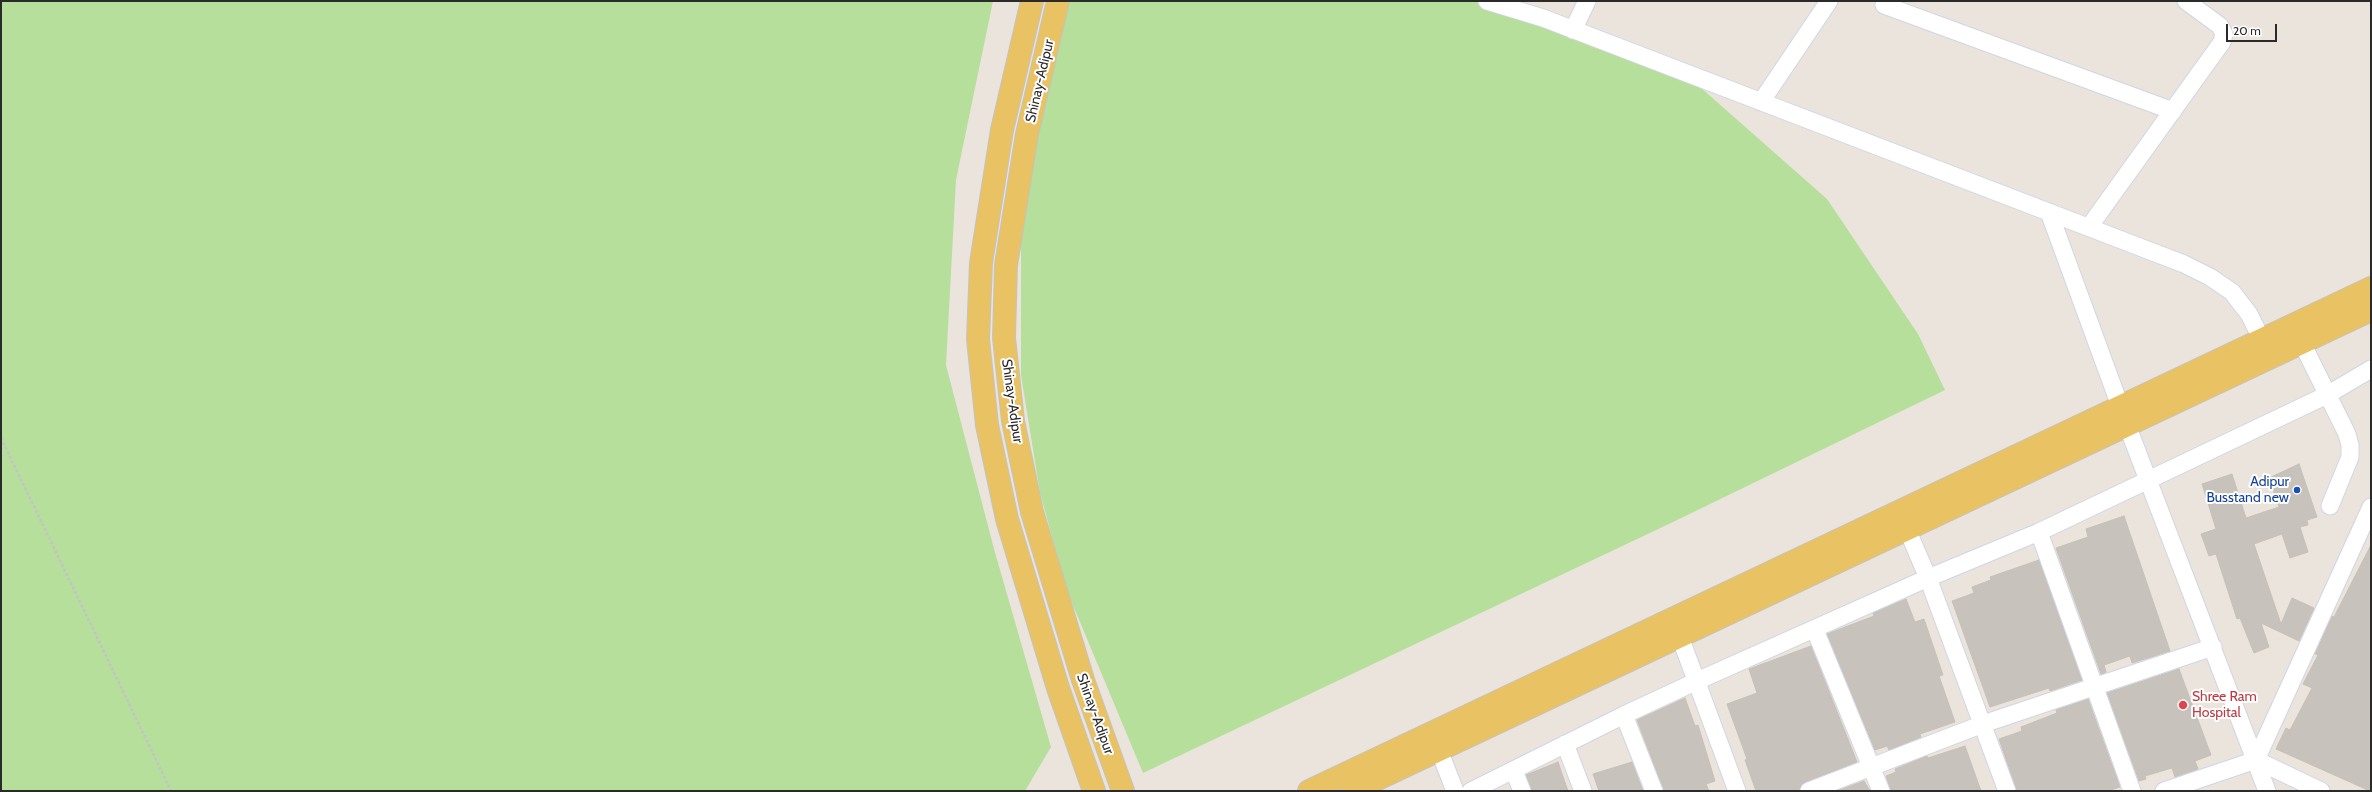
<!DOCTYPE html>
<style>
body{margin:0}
#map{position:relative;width:2372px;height:792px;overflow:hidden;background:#ebe4dc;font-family:Cabin,sans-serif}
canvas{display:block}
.frame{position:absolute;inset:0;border:2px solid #2a2a2a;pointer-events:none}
.scale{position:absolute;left:2226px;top:24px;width:51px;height:18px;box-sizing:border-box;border:2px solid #2a2a2a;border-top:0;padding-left:5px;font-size:12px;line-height:14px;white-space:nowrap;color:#2a2a2a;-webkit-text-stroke:3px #fff;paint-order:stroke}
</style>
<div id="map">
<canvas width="2372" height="792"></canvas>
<div class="frame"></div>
<div class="scale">20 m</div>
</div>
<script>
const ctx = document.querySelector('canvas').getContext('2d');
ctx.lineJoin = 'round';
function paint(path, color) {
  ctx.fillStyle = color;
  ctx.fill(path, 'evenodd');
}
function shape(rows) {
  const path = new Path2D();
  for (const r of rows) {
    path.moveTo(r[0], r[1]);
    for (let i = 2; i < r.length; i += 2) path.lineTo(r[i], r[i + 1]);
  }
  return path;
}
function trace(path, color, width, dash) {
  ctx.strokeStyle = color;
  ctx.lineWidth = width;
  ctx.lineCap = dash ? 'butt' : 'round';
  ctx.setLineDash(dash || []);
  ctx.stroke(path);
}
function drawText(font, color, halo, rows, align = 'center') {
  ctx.font = font + ' Cabin,sans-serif';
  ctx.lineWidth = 4;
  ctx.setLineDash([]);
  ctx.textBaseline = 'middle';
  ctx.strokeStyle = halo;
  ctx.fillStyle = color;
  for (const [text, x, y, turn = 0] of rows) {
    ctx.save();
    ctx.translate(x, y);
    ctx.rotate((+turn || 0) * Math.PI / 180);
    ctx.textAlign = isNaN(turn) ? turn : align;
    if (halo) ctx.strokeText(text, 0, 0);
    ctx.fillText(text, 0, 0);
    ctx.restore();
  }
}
paint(shape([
 [1,1,993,1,956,180,946,365,994,549,1051,747,1025,791,1,791],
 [1069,1,1489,1,1675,65,1827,199,1918,334,1945,390,1673,522,1143,773,1067,591,1040,493,1021,375,1021,231,1046,74]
]), '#b6df9b');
const building = shape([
 [2299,464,2317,517,2307,520,2308,525,2300,527,2308,552,2290,558,2282,534,2254,544,2281,624,2292,598,2314,608,2299,641,2261,623,2269,647,2254,653,2240,618,2237,619,2216,554,2209,556,2201,534,2216,529,2202,484,2232,474,2246,518,2279,507,2269,478,2299,464],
 [2124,516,2170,651,2132,663,2130,656,2104,665,2106,672,2101,674,2056,548,2088,537,2086,529,2124,516],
 [2371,545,2371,791,2370,791,2276,749,2286,728,2290,730,2312,688,2303,684,2318,655,2315,654,2332,616,2334,617,2371,545],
 [2039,560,2082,680,2050,691,2049,688,1990,707,1952,601,1974,593,1972,587,1991,580,1990,577,2039,560],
 [1906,599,1915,622,1924,619,1943,675,1939,676,1955,722,1920,734,1921,737,1889,750,1887,746,1875,750,1827,634,1874,616,1873,613,1906,599],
 [1811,646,1857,762,1805,782,1801,785,1799,791,1756,791,1745,760,1747,759,1727,704,1757,693,1749,669,1811,646],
 [2179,669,2211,755,2195,761,2198,769,2175,777,2172,768,2145,776,2146,779,2139,781,2107,693,2179,669],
 [1685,698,1695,726,1698,725,1715,781,1706,784,1709,791,1664,791,1637,720,1685,698],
 [2088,699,2120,787,2107,791,2017,791,1999,739,2022,731,2021,727,2057,713,2056,710,2088,699],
 [1965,746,1981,791,1891,791,1886,776,1896,772,1895,769,1927,756,1928,758,1965,746],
 [1558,762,1568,791,1532,791,1526,775,1558,762],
 [1632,762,1643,791,1599,791,1593,774,1632,762],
 [1864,781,1870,791,1837,791,1864,781]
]);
paint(building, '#c7c2bb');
trace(building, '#c6c0b6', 1);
const minor = shape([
 [1487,1,1543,18,2184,264,2210,277,2232,292,2249,314,2262,340],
 [1884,5,2173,111],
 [1573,30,1587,1],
 [1761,102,1829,1],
 [2049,212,2127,425,2267,791],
 [2089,227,2222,42,2224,34,2220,26,2186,1],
 [2297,333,2347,434,2350,445,2350,457,2330,506],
 [1907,529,1928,578,2007,791],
 [2039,532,2132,791],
 [1676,626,1737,791],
 [1815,630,1881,791],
 [1624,715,1654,791],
 [1565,744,1583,791],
 [1439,750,1455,791],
 [2256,760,2371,507],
 [1514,771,1522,791],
 [1471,791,1624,715,1697,681,1928,578,2039,532,2327,395,2371,369],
 [1809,791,1983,724,2213,647],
 [2164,791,2256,760,2321,791]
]);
const major = shape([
 [1032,1,1002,130,981,263,978,339,987,425,1007,519,1058,688,1094,791],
 [1058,1,1027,134,1006,265,1004,338,1013,421,1032,512,1083,680,1123,791],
 [1309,791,2371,288],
 [1352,791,2371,310]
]);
trace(minor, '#d1d5e2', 19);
trace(major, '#c3c3c3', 24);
trace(shape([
 [1,438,171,791]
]), '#c3c3c3', 2.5, [3, 2]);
trace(minor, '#fff', 17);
trace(major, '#e9c263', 22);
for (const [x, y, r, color] of [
 [2297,490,4,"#1a4fb4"],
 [2183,705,5,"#e0444e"]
]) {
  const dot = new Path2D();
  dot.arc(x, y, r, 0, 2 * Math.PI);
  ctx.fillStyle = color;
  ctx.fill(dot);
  trace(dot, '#fff', 1.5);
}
drawText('14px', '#2a2a2a', '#fff', [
 ["Shinay-Adipur",1040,81,-77],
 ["Shinay-Adipur",1012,401,82],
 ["Shinay-Adipur",1095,714,70]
]);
drawText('14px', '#164399', '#fff', [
 ["Adipur",2289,482],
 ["Busstand new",2289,498]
], 'right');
drawText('14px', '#be3a42', '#fff', [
 ["Shree Ram",2192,697],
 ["Hospital",2192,713]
], 'left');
</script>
